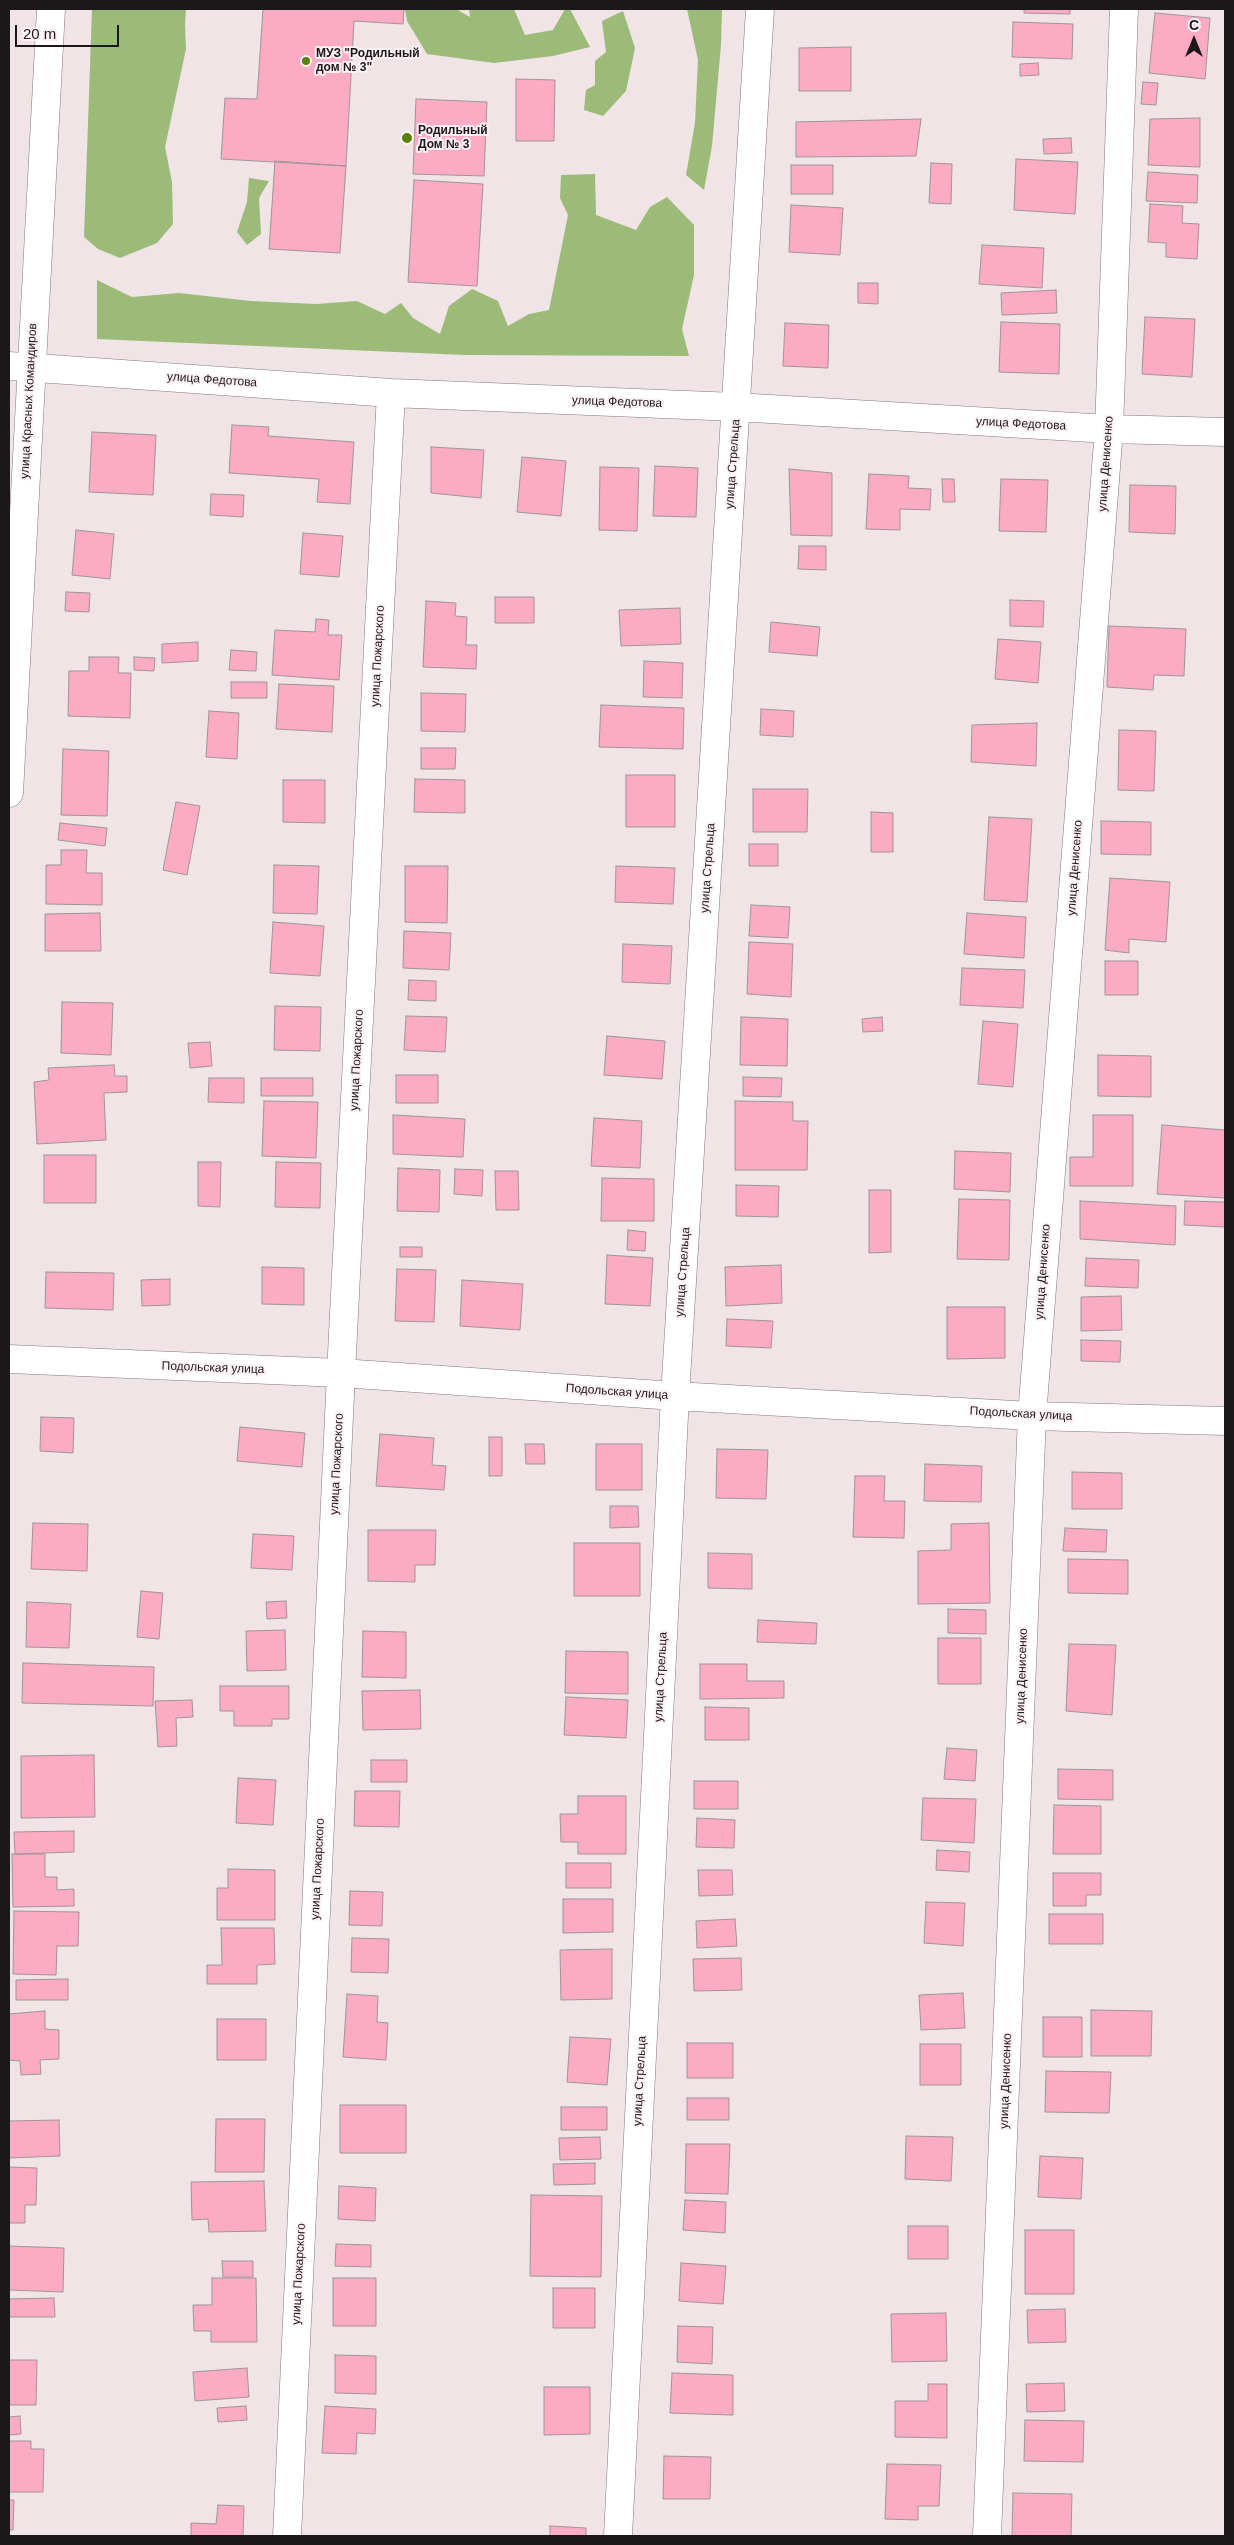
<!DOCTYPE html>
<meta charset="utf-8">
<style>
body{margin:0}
#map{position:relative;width:1234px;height:2545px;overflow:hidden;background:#f0e4e7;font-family:Arial,sans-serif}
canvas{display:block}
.frame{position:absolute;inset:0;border:10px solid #1c1819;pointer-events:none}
.north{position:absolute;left:1169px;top:15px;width:50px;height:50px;-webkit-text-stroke:4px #fdf1f4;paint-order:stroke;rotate:0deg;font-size:14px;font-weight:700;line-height:20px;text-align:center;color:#1c1819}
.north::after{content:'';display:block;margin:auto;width:18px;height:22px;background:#1c1819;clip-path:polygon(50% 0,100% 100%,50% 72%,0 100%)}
.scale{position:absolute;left:15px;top:25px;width:104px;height:22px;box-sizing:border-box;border:2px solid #1c1819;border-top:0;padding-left:6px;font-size:15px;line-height:18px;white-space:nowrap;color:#1c1819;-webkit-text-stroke:4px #fdf1f4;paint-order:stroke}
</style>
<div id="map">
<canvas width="1234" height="2545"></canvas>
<div class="frame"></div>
<div class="north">С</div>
<div class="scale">20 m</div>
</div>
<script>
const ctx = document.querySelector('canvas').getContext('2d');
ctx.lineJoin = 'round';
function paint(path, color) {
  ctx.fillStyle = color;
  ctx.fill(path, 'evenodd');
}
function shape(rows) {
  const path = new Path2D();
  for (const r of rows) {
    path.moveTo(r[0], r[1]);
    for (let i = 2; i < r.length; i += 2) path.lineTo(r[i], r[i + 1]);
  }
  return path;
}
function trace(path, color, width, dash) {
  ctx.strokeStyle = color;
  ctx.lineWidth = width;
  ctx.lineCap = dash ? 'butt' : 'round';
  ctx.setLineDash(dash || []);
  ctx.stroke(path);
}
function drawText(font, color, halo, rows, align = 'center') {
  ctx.font = font + ' Arial,sans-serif';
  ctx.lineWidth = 4;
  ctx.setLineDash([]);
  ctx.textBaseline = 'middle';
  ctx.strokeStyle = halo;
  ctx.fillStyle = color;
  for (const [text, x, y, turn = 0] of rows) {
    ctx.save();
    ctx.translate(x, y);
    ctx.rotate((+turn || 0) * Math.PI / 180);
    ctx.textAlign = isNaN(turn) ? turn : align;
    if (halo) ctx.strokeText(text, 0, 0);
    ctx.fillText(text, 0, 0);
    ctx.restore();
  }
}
paint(shape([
 [92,9,186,9,185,24,186,49,165,147,172,182,173,224,157,243,120,258,98,249,84,237],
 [405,9,456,9,470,17,469,9,514,9,525,35,553,30,565,9,570,9,590,47,553,56,494,63,427,54,407,21],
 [687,9,722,9,721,45,712,146,704,190,686,175,695,123,698,60],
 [623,11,635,48,626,91,603,116,584,110,586,90,595,85,595,61,606,52,602,21],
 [595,174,596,215,636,230,650,207,667,197,694,225,694,275,682,329,689,356,464,355,97,339,97,280,132,297,179,293,251,301,316,304,357,301,385,314,401,303,413,318,440,334,449,306,472,289,498,301,508,326,529,314,549,310,568,215,560,198,561,175],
 [249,178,269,181,259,198,261,234,247,245,237,232,247,202]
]), '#9cbb78');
const building = shape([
 [263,9,404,9,403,24,354,21,346,166,221,159,225,98,257,99,263,9],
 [1024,9,1070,9,1070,14,1024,13,1024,9],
 [1155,13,1210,18,1205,79,1149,73,1155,13],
 [1013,22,1073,24,1072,59,1012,57,1013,22],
 [851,47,851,91,799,91,799,48,851,47],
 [1038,63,1039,75,1020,76,1020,64,1038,63],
 [516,79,555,80,554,141,516,141,516,79],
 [1143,82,1158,83,1156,105,1141,104,1143,82],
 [416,99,487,102,484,176,413,174,416,99],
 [1200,118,1200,167,1148,165,1150,119,1200,118],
 [921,119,916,156,796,157,796,122,921,119],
 [1071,138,1072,153,1044,154,1043,139,1071,138],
 [1016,159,1078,162,1075,214,1014,210,1016,159],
 [275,161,346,166,340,253,269,249,275,161],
 [931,163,952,164,951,204,929,203,931,163],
 [791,165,833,165,833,194,791,194,791,165],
 [1148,172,1198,175,1197,203,1146,201,1148,172],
 [414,180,483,184,477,286,408,282,414,180],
 [1150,204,1183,206,1182,223,1199,224,1197,259,1166,257,1166,243,1148,242,1150,204],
 [791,205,843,208,840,255,789,252,791,205],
 [982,245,1044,248,1042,288,979,284,982,245],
 [858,283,878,283,878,304,858,303,858,283],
 [1056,290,1057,313,1002,315,1001,293,1056,290],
 [1145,317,1195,319,1192,377,1142,374,1145,317],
 [1001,322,1060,324,1059,374,999,372,1001,322],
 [785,323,829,325,828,368,783,366,785,323],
 [232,425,269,427,268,436,354,442,350,504,317,502,319,479,229,473,232,425],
 [92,432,156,435,153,495,89,492,92,432],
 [431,447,484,450,481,498,431,493,431,447],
 [522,457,566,461,561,516,517,512,522,457],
 [655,466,698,468,696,517,653,516,655,466],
 [600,467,639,468,637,531,599,530,600,467],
 [789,469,832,473,832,536,791,535,789,469],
 [869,474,909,476,908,488,931,489,930,510,900,509,900,530,866,529,869,474],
 [942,479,954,479,955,502,943,502,942,479],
 [1001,479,1048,480,1046,532,999,531,1001,479],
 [1130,485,1176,486,1175,534,1129,532,1130,485],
 [211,494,244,495,243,517,210,515,211,494],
 [76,530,114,534,110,579,72,575,76,530],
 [303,533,343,536,339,577,300,574,303,533],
 [799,546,826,546,826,570,798,569,799,546],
 [66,592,90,593,89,612,65,611,66,592],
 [495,597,534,597,534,623,495,623,495,597],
 [1010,600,1044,601,1043,627,1010,626,1010,600],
 [426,601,456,603,455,616,467,617,466,645,477,645,476,669,423,667,426,601],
 [680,608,681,644,621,646,619,610,680,608],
 [316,619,329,620,328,635,342,635,339,680,272,675,275,630,315,632,316,619],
 [771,622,820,627,817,656,769,652,771,622],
 [1109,626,1186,629,1184,676,1154,675,1153,690,1107,687,1109,626],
 [998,639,1041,642,1038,683,995,679,998,639],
 [198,642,198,661,162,663,162,644,198,642],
 [231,650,257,652,256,671,229,670,231,650],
 [89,657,119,657,118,673,131,673,130,718,68,716,69,671,89,671,89,657],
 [134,657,155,658,154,671,134,670,134,657],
 [644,661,683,663,682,698,643,697,644,661],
 [231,682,267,682,267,698,231,698,231,682],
 [279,684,334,686,332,732,276,729,279,684],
 [421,693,466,694,465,732,421,731,421,693],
 [601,705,684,708,683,749,599,747,601,705],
 [761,709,794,711,793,737,760,735,761,709],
 [209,711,239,713,237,759,206,757,209,711],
 [1037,723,1036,766,971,762,972,725,1037,723],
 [1119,730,1156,731,1154,791,1118,790,1119,730],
 [421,748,456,748,455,769,421,769,421,748],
 [63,749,109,751,107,816,61,815,63,749],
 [626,775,675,775,675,827,626,827,626,775],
 [415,779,465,780,465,813,414,812,415,779],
 [283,780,325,780,325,823,283,822,283,780],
 [753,789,808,789,807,832,753,832,753,789],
 [176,802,200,806,187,875,163,870,176,802],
 [871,812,893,813,893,852,871,852,871,812],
 [989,817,1032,819,1027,902,984,900,989,817],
 [1101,821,1151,822,1151,855,1101,854,1101,821],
 [60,823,107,828,105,846,58,840,60,823],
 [749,844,778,844,778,866,749,866,749,844],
 [61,850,87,850,86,873,102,873,102,905,46,904,46,865,61,865,61,850],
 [274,865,319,866,317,914,273,913,274,865],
 [405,866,448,866,447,923,405,922,405,866],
 [616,866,675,868,673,904,615,902,616,866],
 [1110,878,1170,882,1166,942,1129,939,1129,953,1105,950,1110,878],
 [751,905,790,907,788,938,749,936,751,905],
 [100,913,101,951,45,951,45,914,100,913],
 [967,913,1026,917,1024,958,964,954,967,913],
 [273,922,324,926,320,976,270,973,273,922],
 [404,931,451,933,449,970,403,968,404,931],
 [749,942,793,944,791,997,747,994,749,942],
 [623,944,672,946,670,984,622,982,623,944],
 [1105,961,1138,961,1138,995,1105,995,1105,961],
 [962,968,1025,970,1023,1008,960,1005,962,968],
 [409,980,436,981,436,1001,408,1000,409,980],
 [62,1002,113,1003,111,1055,61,1053,62,1002],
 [275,1006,321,1007,320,1051,274,1050,275,1006],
 [406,1016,447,1017,445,1052,404,1050,406,1016],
 [741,1017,788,1019,787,1066,740,1065,741,1017],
 [882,1017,883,1031,863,1032,862,1019,882,1017],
 [983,1021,1018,1024,1013,1087,978,1084,983,1021],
 [607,1036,665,1041,662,1079,604,1075,607,1036],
 [210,1042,212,1066,190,1068,188,1043,210,1042],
 [1098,1055,1151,1056,1151,1097,1098,1096,1098,1055],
 [114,1065,115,1076,127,1076,127,1092,104,1093,106,1140,37,1144,34,1082,49,1080,48,1068,114,1065],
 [396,1075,438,1075,438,1103,396,1103,396,1075],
 [743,1077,782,1078,781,1097,743,1096,743,1077],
 [209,1078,244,1078,244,1103,208,1102,209,1078],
 [261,1078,313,1078,313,1096,261,1096,261,1078],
 [264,1101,318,1102,316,1158,262,1156,264,1101],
 [735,1101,793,1102,793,1121,808,1121,807,1170,735,1170,735,1101],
 [393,1115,465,1119,463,1157,393,1154,393,1115],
 [1093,1115,1133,1115,1133,1186,1070,1186,1070,1157,1093,1157,1093,1115],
 [594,1118,642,1121,640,1168,591,1166,594,1118],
 [1162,1125,1225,1130,1225,1198,1157,1194,1162,1125],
 [955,1151,1011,1153,1010,1192,954,1189,955,1151],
 [44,1155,96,1155,96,1203,44,1203,44,1155],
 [198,1162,221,1162,220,1207,198,1206,198,1162],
 [276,1162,321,1163,320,1208,275,1207,276,1162],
 [398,1168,440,1170,439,1212,397,1211,398,1168],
 [455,1169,483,1170,482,1196,454,1194,455,1169],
 [495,1171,518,1171,519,1210,496,1210,495,1171],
 [602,1178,654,1179,654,1221,601,1221,602,1178],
 [736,1185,779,1186,778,1217,736,1216,736,1185],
 [869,1190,891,1190,891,1252,869,1253,869,1190],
 [959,1199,1010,1200,1009,1260,957,1259,959,1199],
 [1080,1201,1176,1206,1175,1245,1080,1239,1080,1201],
 [1185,1201,1225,1202,1225,1227,1184,1225,1185,1201],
 [628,1230,646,1232,645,1251,627,1250,628,1230],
 [400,1247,422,1247,422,1257,400,1257,400,1247],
 [607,1255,653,1258,650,1306,605,1304,607,1255],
 [1086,1258,1139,1260,1138,1288,1085,1286,1086,1258],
 [781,1265,782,1303,726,1306,725,1267,781,1265],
 [262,1267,304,1268,304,1305,262,1304,262,1267],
 [397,1269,436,1270,434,1322,395,1321,397,1269],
 [46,1272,114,1273,113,1310,45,1308,46,1272],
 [170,1279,170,1305,142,1306,141,1280,170,1279],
 [462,1280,523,1284,520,1330,460,1326,462,1280],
 [1121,1296,1122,1330,1081,1331,1081,1297,1121,1296],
 [947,1307,1005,1307,1005,1358,947,1359,947,1307],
 [727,1319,773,1321,771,1348,726,1346,727,1319],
 [1081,1340,1121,1341,1120,1362,1081,1361,1081,1340],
 [41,1417,74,1418,73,1453,40,1451,41,1417],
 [240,1427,305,1433,302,1467,237,1461,240,1427],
 [380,1434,434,1438,432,1465,446,1466,444,1490,376,1486,380,1434],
 [489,1437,502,1437,502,1476,489,1476,489,1437],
 [525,1444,544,1444,545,1464,526,1464,525,1444],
 [596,1444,642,1444,642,1490,596,1490,596,1444],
 [717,1449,768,1450,766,1499,716,1498,717,1449],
 [925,1464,982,1466,981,1502,924,1501,925,1464],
 [1072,1472,1122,1473,1122,1509,1072,1509,1072,1472],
 [855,1476,885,1476,884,1501,905,1501,904,1538,853,1537,855,1476],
 [610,1506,638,1506,639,1527,610,1528,610,1506],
 [33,1523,88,1524,87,1571,31,1569,33,1523],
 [989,1523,990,1603,918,1604,918,1551,951,1550,951,1524,989,1523],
 [1065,1528,1107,1530,1106,1552,1063,1551,1065,1528],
 [368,1530,436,1530,435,1565,415,1565,415,1582,368,1581,368,1530],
 [253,1534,294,1536,292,1570,251,1568,253,1534],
 [574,1543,640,1543,640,1596,574,1596,574,1543],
 [708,1553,752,1554,752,1589,708,1588,708,1553],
 [1068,1559,1128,1560,1128,1594,1068,1593,1068,1559],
 [141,1591,163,1593,159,1639,137,1637,141,1591],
 [286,1601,287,1618,267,1619,266,1602,286,1601],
 [27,1602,71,1604,69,1648,26,1647,27,1602],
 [948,1609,986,1610,986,1634,948,1633,948,1609],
 [758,1620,817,1623,816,1644,757,1642,758,1620],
 [285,1630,286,1670,247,1671,246,1631,285,1630],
 [363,1631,406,1632,406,1678,362,1677,363,1631],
 [938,1638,981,1638,981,1684,938,1684,938,1638],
 [1069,1644,1116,1645,1112,1715,1066,1711,1069,1644],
 [566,1651,628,1652,628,1694,565,1693,566,1651],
 [23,1663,154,1667,153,1706,22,1703,23,1663],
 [700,1664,747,1664,747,1681,784,1681,784,1698,700,1699,700,1664],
 [220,1686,289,1686,289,1719,272,1719,272,1726,234,1726,234,1711,220,1711,220,1686],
 [420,1690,421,1729,363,1730,362,1691,420,1690],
 [566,1697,628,1700,626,1738,564,1735,566,1697],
 [192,1700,193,1717,176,1718,177,1746,158,1747,155,1701,192,1700],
 [705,1707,749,1708,749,1740,705,1740,705,1707],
 [947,1748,977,1750,975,1781,944,1779,947,1748],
 [94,1755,95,1817,21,1818,21,1756,94,1755],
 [371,1760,407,1760,407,1782,371,1782,371,1760],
 [1058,1769,1113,1770,1113,1800,1058,1799,1058,1769],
 [238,1778,276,1780,273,1825,236,1823,238,1778],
 [694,1781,738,1781,738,1809,694,1809,694,1781],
 [355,1791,400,1791,399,1827,354,1826,355,1791],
 [578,1796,626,1796,626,1854,578,1854,578,1842,561,1842,560,1814,578,1814,578,1796],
 [923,1798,976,1799,974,1843,921,1840,923,1798],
 [1054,1805,1101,1806,1101,1854,1053,1854,1054,1805],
 [697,1818,735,1820,734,1848,696,1847,697,1818],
 [74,1831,74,1852,15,1854,14,1832,74,1831],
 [937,1850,970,1852,969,1872,936,1870,937,1850],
 [12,1854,45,1854,45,1877,57,1877,57,1890,74,1889,74,1906,13,1907,12,1854],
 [566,1863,611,1863,611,1888,566,1888,566,1863],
 [228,1869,275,1870,275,1920,217,1920,217,1888,228,1888,228,1869],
 [698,1870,732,1870,733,1895,699,1896,698,1870],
 [1053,1873,1101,1873,1101,1895,1086,1895,1086,1906,1053,1906,1053,1873],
 [350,1891,383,1892,382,1926,349,1925,350,1891],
 [563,1899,613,1899,613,1932,563,1933,563,1899],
 [926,1902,965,1903,963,1946,924,1943,926,1902],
 [14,1911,79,1912,78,1946,57,1946,56,1975,13,1974,14,1911],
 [1049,1914,1103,1914,1103,1944,1049,1944,1049,1914],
 [735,1919,737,1946,697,1948,696,1921,735,1919],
 [221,1928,274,1928,275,1964,257,1965,257,1984,207,1984,207,1965,222,1965,221,1928],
 [352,1938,389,1939,388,1973,351,1972,352,1938],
 [612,1949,612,1999,561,2000,560,1950,612,1949],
 [741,1958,742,1990,694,1991,693,1959,741,1958],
 [68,1979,68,2000,16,2000,16,1980,68,1979],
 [963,1993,965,2028,921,2030,919,1995,963,1993],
 [347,1994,378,1996,377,2022,388,2023,386,2060,343,2057,347,1994],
 [1091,2010,1152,2011,1151,2056,1091,2056,1091,2010],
 [45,2011,45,2029,59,2030,59,2059,40,2060,41,2074,21,2075,20,2061,9,2060,9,2014,45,2011],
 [1043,2017,1082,2017,1082,2057,1043,2057,1043,2017],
 [217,2019,266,2019,266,2060,217,2060,217,2019],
 [570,2037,611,2039,607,2085,567,2082,570,2037],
 [687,2043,733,2043,733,2078,687,2078,687,2043],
 [920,2044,961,2044,961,2085,920,2085,920,2044],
 [1046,2071,1111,2072,1109,2113,1045,2112,1046,2071],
 [687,2098,729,2098,729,2120,687,2120,687,2098],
 [340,2105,406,2105,406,2153,340,2153,340,2105],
 [561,2107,607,2107,607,2130,561,2130,561,2107],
 [216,2119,265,2119,264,2172,215,2172,216,2119],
 [59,2120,60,2156,9,2158,9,2121,59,2120],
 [906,2136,953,2137,951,2181,905,2179,906,2136],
 [600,2137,601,2159,560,2160,559,2138,600,2137],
 [686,2144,730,2144,728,2194,685,2193,686,2144],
 [1040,2156,1083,2158,1081,2199,1038,2197,1040,2156],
 [595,2163,595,2184,554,2185,553,2164,595,2163],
 [9,2167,37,2168,36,2205,25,2205,25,2223,9,2223,9,2167],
 [264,2181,266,2231,209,2232,208,2219,192,2220,191,2182,264,2181],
 [339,2186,376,2188,375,2221,338,2219,339,2186],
 [531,2195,602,2196,601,2277,530,2276,531,2195],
 [685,2200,726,2202,725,2233,683,2230,685,2200],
 [908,2226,948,2226,948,2259,908,2259,908,2226],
 [1025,2230,1074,2230,1074,2294,1025,2294,1025,2230],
 [336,2244,371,2245,371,2267,335,2266,336,2244],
 [9,2246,64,2248,63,2292,9,2290,9,2246],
 [222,2261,253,2261,253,2277,223,2277,222,2261],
 [681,2263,726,2266,723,2304,679,2301,681,2263],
 [212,2278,256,2278,257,2342,211,2342,211,2331,194,2331,193,2305,212,2305,212,2278],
 [333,2278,376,2278,376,2326,333,2326,333,2278],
 [553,2288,595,2288,595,2328,553,2328,553,2288],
 [54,2298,55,2317,9,2317,9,2299,54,2298],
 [1065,2309,1066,2342,1028,2343,1027,2310,1065,2309],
 [946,2313,947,2361,892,2362,891,2314,946,2313],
 [678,2326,713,2327,712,2364,677,2362,678,2326],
 [335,2355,376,2356,376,2394,335,2393,335,2355],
 [9,2360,37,2360,36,2405,9,2405,9,2360],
 [247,2368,249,2397,195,2401,193,2372,247,2368],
 [672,2373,733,2375,733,2415,670,2413,672,2373],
 [1064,2383,1065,2411,1027,2412,1026,2384,1064,2383],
 [928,2384,947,2384,947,2438,895,2437,895,2401,928,2401,928,2384],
 [544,2387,590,2387,590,2434,544,2435,544,2387],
 [246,2406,247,2420,218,2422,217,2408,246,2406],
 [325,2406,376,2409,375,2434,357,2433,356,2454,322,2453,325,2406],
 [20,2416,21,2434,9,2435,9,2417,20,2416],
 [1025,2420,1084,2421,1083,2462,1024,2461,1025,2420],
 [9,2441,31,2441,31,2449,44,2449,43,2492,9,2492,9,2441],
 [664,2456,711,2457,710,2499,663,2499,664,2456],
 [887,2464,941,2465,939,2506,918,2506,918,2520,885,2519,887,2464],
 [1013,2493,1072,2494,1071,2536,1012,2536,1013,2493],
 [9,2500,14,2500,13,2530,9,2530,9,2500],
 [218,2505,244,2506,243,2536,191,2536,191,2523,216,2524,218,2505],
 [550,2526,586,2528,586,2536,550,2536,550,2526]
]);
paint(building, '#fbacc4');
trace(building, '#9f9497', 1);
const street = shape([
 [9,366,391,393,736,407,1109,429,1225,432],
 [9,1359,341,1373,675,1396,1032,1416,1225,1421],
 [287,2536,341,1373,391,393],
 [618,2536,675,1396,760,9],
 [987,2536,1032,1416,1109,429,1124,9]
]);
const secondary = shape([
 [9,793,51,9]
]);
trace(street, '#82777a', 29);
trace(secondary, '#82777a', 29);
trace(street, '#fff', 28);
trace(secondary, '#fff', 28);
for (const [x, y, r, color] of [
 [306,61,5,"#598205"],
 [407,138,6,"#598205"]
]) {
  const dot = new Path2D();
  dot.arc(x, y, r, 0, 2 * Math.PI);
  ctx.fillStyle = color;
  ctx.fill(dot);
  trace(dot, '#fdf1f4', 2);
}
drawText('bold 12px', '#1c1819', '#fdf1f4', [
 ["МУЗ \"Родильный",316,54],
 ["дом № 3\"",316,68],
 ["Родильный",418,131],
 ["Дом № 3",418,145]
], 'left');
drawText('12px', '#1c1819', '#fdf1f4', [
 ["улица Федотова",212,380,4],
 ["улица Красных Командиров",29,401,-87],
 ["улица Федотова",617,402,2],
 ["улица Федотова",1021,424,3],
 ["улица Стрельца",733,464,-86],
 ["улица Денисенко",1106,464,-86],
 ["улица Пожарского",378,656,-87],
 ["улица Стрельца",708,868,-86],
 ["улица Денисенко",1075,868,-86],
 ["улица Пожарского",357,1060,-87],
 ["улица Стрельца",683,1272,-86],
 ["улица Денисенко",1043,1272,-86],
 ["Подольская улица",213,1368,2],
 ["Подольская улица",617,1392,4],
 ["Подольская улица",1021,1414,3],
 ["улица Пожарского",337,1464,-87],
 ["улица Денисенко",1022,1676,-88],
 ["улица Стрельца",661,1677,-87],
 ["улица Пожарского",318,1869,-87],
 ["улица Стрельца",640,2081,-87],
 ["улица Денисенко",1006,2081,-88],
 ["улица Пожарского",299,2274,-87]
]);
</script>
